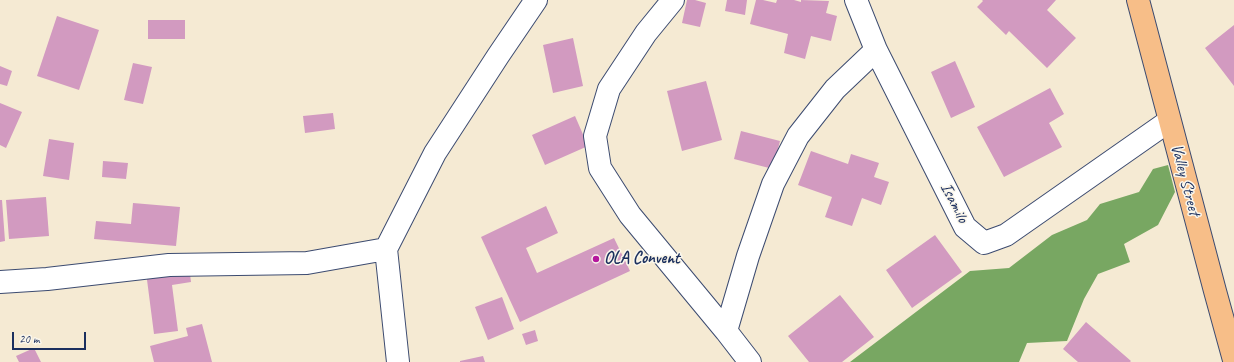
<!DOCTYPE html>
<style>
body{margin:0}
#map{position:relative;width:1234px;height:362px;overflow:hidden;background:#f5ead3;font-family:Caveat,sans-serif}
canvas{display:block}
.scale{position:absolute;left:12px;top:332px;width:74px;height:18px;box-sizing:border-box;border:2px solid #1b2f5e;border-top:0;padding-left:5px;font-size:12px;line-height:14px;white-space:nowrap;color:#1b2f5e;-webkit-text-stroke:3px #fbf7ec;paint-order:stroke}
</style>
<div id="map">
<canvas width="1234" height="362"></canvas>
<div class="scale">20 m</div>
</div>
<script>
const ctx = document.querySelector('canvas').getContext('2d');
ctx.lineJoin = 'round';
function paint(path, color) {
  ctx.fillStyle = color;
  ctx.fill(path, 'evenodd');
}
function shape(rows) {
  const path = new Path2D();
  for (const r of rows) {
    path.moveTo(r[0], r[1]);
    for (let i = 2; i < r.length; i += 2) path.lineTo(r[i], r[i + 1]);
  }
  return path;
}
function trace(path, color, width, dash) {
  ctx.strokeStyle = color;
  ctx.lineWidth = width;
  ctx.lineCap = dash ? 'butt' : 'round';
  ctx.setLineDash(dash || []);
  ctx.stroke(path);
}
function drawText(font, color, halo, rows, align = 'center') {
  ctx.font = font + ' Caveat,sans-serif';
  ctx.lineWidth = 3;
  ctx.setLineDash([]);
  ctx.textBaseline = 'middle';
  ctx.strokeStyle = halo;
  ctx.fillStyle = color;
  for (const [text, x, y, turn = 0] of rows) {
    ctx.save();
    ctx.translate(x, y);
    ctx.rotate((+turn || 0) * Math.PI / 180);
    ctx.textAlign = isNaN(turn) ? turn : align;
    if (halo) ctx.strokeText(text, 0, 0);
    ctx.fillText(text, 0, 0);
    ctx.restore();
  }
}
paint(shape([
 [1168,165,1175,192,1158,225,1124,244,1130,262,1098,274,1084,299,1067,341,1027,343,1019,362,850,362,970,271,1009,268,1052,235,1087,220,1100,204,1139,192,1153,169]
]), '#78a762');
paint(shape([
 [687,0,695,0,706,3,700,27,682,23],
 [727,0,747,0,745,15,725,11],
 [756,0,763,0,776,3,777,0,794,0,801,2,801,0,829,1,826,13,837,16,831,41,811,36,805,59,784,53,788,34,750,24],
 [982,0,1056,0,1047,10,1076,38,1047,68,1009,31,1006,35,977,7,983,1],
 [57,16,99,30,79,90,37,76],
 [148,20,185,20,185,39,148,39],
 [1234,25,1234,86,1205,48],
 [573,38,583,86,553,93,543,45],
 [955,61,975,107,951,118,931,72],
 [133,63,152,67,143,104,124,100],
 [0,66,12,71,7,86,0,84],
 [706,81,722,140,682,151,667,91],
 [1050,88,1064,114,1049,123,1062,147,1004,177,977,127],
 [0,103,22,112,6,148,0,145],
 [333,113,335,129,305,133,303,116],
 [575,116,588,146,545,165,532,135],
 [741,131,780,141,773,169,734,159],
 [49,139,74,143,69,180,43,176],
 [811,151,848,164,851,154,879,163,874,177,889,182,881,205,862,198,852,226,825,217,832,197,798,185],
 [103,161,128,163,126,179,102,177],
 [46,197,49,236,9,239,6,200],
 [0,200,2,200,5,241,0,242],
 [133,203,180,207,176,246,94,239,96,221,131,224],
 [546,206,558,233,526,248,537,273,614,238,630,271,520,322,481,237],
 [935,235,962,272,912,308,886,270],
 [189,266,191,282,172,285,178,331,154,334,146,272],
 [840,295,874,337,842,362,809,362,788,336],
 [502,297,514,329,488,340,475,307],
 [1086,322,1131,361,1130,362,1078,362,1063,349],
 [202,324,212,362,154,362,150,346,188,336,186,328],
 [535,330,538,341,526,345,522,334],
 [34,348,41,362,19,362,16,356],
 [483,356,485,362,460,362,460,361]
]), '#d29ac0');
const minor = shape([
 [673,0,646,33,609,89,595,136,600,168,630,215,726,331,750,362],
 [856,0,876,50,965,227,984,243,1006,235,1169,121],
 [0,282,47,279,169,265,307,263,386,249],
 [726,331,748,256,773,184,798,136,835,89,876,50],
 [398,362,386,249,435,153,498,56,536,0]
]);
const major = shape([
 [1138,0,1215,291,1234,360]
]);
trace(minor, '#3c4b70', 24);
trace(major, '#3c4b70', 24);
trace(minor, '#fff', 22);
trace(major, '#f7be88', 22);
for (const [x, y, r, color] of [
 [596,259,4,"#b5179e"]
]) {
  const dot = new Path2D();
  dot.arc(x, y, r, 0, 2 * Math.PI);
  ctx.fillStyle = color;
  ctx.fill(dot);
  trace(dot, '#fbf7ec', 1.5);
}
drawText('17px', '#1b2f5e', '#fbf7ec', [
 ["Valley Street",1185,180,75],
 ["Isamilo",954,203,63]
]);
drawText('bold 17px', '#1b2f5e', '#fbf7ec', [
 ["OLA Convent",604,259]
], 'left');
</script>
